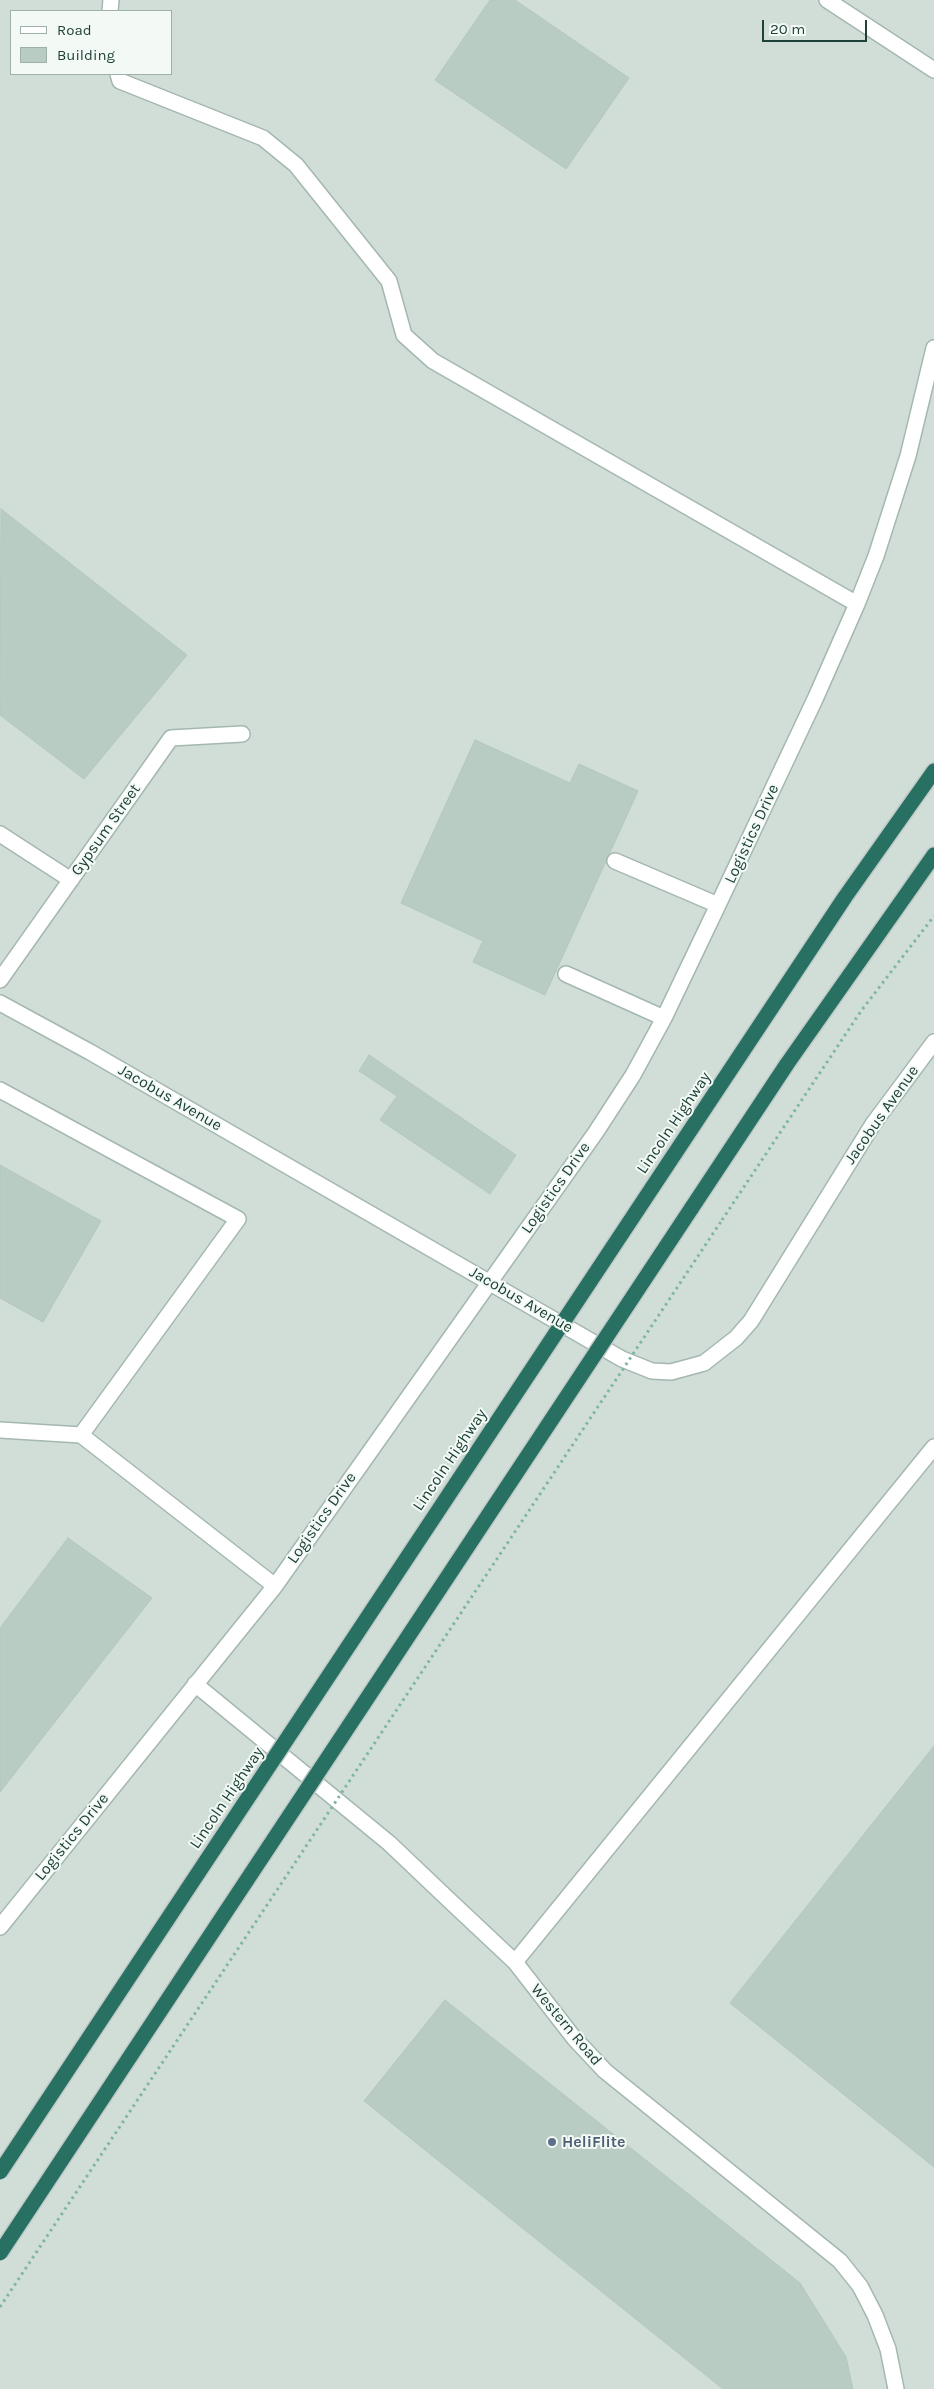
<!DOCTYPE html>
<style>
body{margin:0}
#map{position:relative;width:934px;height:2389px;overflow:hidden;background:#e2eee8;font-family:Karla,sans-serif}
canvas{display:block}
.legend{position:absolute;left:10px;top:10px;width:162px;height:65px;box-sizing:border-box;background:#f3faf6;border:1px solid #9eb0aa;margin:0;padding:6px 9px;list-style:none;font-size:15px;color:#1f4138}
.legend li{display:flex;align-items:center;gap:10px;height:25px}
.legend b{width:25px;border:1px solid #9eb0aa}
.scale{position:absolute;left:762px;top:20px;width:105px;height:22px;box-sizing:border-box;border:2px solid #1f4138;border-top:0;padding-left:6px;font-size:15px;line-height:18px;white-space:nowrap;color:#1f4138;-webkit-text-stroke:4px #f3faf6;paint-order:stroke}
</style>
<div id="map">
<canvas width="934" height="2389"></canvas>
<ul class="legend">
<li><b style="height:6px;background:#fff"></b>Road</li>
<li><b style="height:14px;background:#b9ccc4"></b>Building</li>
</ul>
<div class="scale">20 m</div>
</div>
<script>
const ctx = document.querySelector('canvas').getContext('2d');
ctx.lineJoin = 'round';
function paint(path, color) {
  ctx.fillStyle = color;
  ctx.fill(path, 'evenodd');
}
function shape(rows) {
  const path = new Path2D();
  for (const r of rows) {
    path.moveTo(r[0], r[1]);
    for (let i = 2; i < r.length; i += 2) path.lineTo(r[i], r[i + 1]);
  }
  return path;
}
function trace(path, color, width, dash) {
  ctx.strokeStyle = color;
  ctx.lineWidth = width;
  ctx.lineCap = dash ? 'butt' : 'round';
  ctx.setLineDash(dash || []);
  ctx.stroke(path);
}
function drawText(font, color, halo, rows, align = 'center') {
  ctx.font = font + ' Karla,sans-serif';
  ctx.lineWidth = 4;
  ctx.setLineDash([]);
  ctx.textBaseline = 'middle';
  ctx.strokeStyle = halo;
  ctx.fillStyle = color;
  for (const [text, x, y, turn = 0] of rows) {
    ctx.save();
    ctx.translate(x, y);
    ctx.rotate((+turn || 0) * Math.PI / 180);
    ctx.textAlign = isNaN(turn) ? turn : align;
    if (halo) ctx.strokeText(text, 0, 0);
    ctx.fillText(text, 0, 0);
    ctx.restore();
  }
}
paint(shape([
 [0,0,934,0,934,2389,0,2389],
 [11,11,171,11,171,74,11,74]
]), '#d0ded7');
const building = shape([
 [490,0,515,0,629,78,566,169,435,80,490,0],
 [1,509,187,655,84,779,0,715,1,509],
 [475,740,570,783,579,764,638,791,545,995,473,962,483,941,401,903,475,740],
 [369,1055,516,1155,490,1194,380,1120,397,1096,359,1071,369,1055],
 [0,1165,101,1221,43,1322,0,1298,0,1165],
 [68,1538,152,1598,0,1792,0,1628,68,1538],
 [934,1746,934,2167,730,2003,934,1746],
 [445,2000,800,2283,846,2357,853,2389,723,2389,364,2101,445,2000]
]);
paint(building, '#b9ccc4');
trace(building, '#b3c8bf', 1);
const minor = shape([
 [827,0,934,70],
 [110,11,111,0],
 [118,74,120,81,263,138,296,165,389,281,404,335,433,361,857,604],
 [0,834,71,880],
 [615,861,718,905],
 [566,974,664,1018],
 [0,980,171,738,242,734],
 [0,1003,90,1052,622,1359,652,1371,671,1372,704,1363,736,1338,751,1321,873,1124,934,1042],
 [0,1090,238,1219,81,1435],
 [0,1430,81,1435,275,1586],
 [195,1684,389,1843,449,1900,515,1962,574,2038,605,2071,840,2261,860,2286,875,2315,888,2349,896,2389],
 [0,1927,275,1586,596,1132,633,1075,664,1018,718,905,816,697,857,604,876,556,908,456,934,348],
 [515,1962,934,1447]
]);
const highway = shape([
 [652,1188,845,897,934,771],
 [691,1209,787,1064,934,855]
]);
trace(minor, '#a4b7b0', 18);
trace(highway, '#c0cac7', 18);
trace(shape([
 [722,1220,861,1011,934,916]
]), '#7eb5a4', 3, [2.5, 4]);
trace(minor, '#fff', 15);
trace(highway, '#287061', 15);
const highwayBridge = shape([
 [0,2172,652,1188],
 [0,2253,691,1209]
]);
trace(highwayBridge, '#c0cac7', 18, []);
trace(shape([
 [0,2307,722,1220]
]), '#7eb5a4', 3, [2.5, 4]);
trace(highwayBridge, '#287061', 15);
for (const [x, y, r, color] of [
 [552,2142,5,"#5c6f8a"]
]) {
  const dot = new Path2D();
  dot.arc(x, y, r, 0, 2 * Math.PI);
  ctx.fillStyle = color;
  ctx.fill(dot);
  trace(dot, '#f3faf6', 2);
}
drawText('16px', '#1f4138', '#f3faf6', [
 ["Gypsum Street",106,830,-55],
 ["Logistics Drive",752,834,-65],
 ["Jacobus Avenue",170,1098,30],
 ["Jacobus Avenue",882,1115,-55],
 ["Lincoln Highway",674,1123,-56],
 ["Logistics Drive",556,1188,-55],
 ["Jacobus Avenue",521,1300,30],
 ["Lincoln Highway",450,1460,-56],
 ["Logistics Drive",322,1518,-55],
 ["Lincoln Highway",227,1798,-56],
 ["Logistics Drive",72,1837,-51],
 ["Western Road",566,2025,50]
]);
drawText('bold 16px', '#4e5e75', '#f3faf6', [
 ["HeliFlite",562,2142]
], 'left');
</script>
